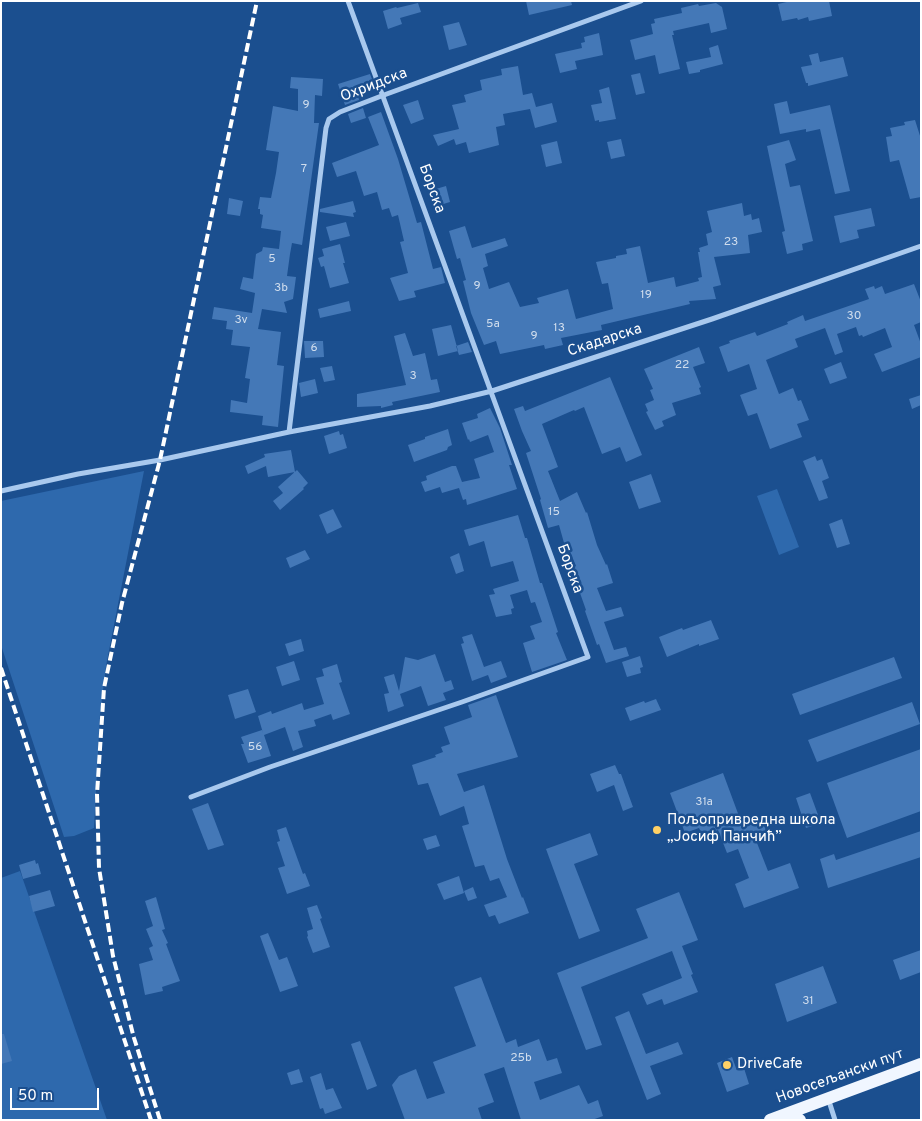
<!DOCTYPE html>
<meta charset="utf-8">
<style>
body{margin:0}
#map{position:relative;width:922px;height:1121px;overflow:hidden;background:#1b4f8f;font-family:Overpass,sans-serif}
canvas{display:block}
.frame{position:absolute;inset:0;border:2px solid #fff;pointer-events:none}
.scale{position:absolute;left:10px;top:1088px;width:89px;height:22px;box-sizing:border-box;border:2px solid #fff;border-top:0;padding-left:6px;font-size:15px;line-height:18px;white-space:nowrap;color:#fff;-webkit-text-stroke:4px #1b4f8f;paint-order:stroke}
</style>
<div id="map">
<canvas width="922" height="1121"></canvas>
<div class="frame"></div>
<div class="scale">50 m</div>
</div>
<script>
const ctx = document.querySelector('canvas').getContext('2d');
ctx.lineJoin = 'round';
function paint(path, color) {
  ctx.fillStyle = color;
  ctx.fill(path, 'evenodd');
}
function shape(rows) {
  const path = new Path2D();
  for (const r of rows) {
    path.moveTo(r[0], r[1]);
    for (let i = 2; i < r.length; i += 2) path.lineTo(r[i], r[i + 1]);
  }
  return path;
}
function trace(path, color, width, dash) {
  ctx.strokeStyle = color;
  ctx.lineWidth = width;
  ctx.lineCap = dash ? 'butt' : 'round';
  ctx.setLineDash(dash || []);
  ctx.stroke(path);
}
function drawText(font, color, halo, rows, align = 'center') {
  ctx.font = font + ' Overpass,sans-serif';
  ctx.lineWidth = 5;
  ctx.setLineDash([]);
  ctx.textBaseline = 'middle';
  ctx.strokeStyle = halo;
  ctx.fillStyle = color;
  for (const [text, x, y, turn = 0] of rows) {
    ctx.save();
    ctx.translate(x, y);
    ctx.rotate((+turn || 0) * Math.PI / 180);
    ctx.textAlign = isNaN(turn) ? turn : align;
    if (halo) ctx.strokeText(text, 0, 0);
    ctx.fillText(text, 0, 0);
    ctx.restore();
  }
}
paint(shape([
 [144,471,106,666,100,715,94,828,74,836,64,837,1,645,1,501],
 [777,489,799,547,779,555,757,496],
 [20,871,107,1120,1,1120,1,878]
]), '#2e69ad');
paint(shape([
 [526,1,571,1,572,5,529,15],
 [791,1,829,1,832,16,809,21,808,17,798,20,797,18,782,21,778,4],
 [418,3,421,12,400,18,402,24,388,29,383,11,396,7,397,8],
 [716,3,722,7,727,29,711,33,709,23,673,31,674,35,672,35,680,69,659,74,655,55,635,60,630,40,653,34,651,24,655,23,654,19,682,13,681,8,698,4,699,6],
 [459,22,467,45,449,50,443,26],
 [599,33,603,55,575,61,577,69,560,73,555,54,582,48,581,43,585,42,584,37],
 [718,45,723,64,700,70,700,72,689,74,686,62,711,57,709,48],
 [818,53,820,62,843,57,848,76,808,86,808,83,806,83,801,67,812,65,809,55],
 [518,66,523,95,532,93,536,107,552,103,557,122,535,128,530,109,503,114,505,125,496,127,499,145,469,153,466,142,456,145,454,139,438,146,433,135,459,129,452,105,466,102,464,95,482,90,480,80,502,75,501,69],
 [640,73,645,93,636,95,631,75],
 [370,74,375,87,358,95,359,100,345,105,338,84],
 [291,77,323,79,322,96,315,95,314,123,319,123,302,245,292,243,290,254,287,276,296,277,293,299,284,302,287,313,262,309,258,329,281,332,277,365,284,366,278,427,262,425,263,416,230,412,231,400,247,403,250,379,245,378,250,347,231,345,233,330,226,329,227,321,212,319,214,307,252,313,255,293,240,289,243,277,253,279,256,254,262,251,263,247,279,249,281,231,261,228,263,215,260,214,260,209,258,209,260,197,271,198,276,173,279,152,266,150,273,106,298,111,298,89,290,88],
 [609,87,616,119,599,122,599,120,595,121,591,105,602,103,599,90],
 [418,100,424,119,411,124,403,105],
 [787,101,790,114,830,105,850,191,835,194,820,129,806,132,806,129,780,134,774,104],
 [363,108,366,118,351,123,348,114],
 [381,112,398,159,417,223,421,222,433,269,441,267,445,283,414,291,416,297,399,301,390,278,408,273,400,242,404,241,398,215,392,217,389,208,382,210,377,192,364,196,356,171,337,177,332,163,379,145,368,117],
 [915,120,921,139,921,197,910,199,899,160,890,162,886,137,892,136,890,128,905,125,904,122],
 [621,139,625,156,611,159,607,142],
 [789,140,796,160,785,164,790,187,800,185,813,241,802,244,803,250,787,254,782,232,785,231,767,146],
 [557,141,562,163,546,167,541,145],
 [446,186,450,202,433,207,429,191],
 [229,198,243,201,240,216,227,214],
 [353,201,356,212,353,213,354,217,320,212,320,209],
 [742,203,744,216,751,214,752,220,759,218,762,232,748,235,750,253,714,257,721,285,713,287,716,299,689,301,690,304,601,325,602,330,561,338,563,345,545,349,544,345,500,354,496,341,484,345,471,313,463,281,466,280,460,258,457,259,449,231,465,226,472,248,505,238,508,246,485,254,488,266,483,268,489,289,509,282,520,307,539,303,537,298,568,289,576,319,613,309,608,283,602,284,596,262,616,258,616,256,627,254,626,249,640,246,648,283,674,277,676,287,699,281,698,278,702,277,698,252,700,252,699,248,708,245,706,234,712,232,707,211],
 [871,208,875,226,857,230,859,238,840,243,834,216],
 [346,222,350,236,330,241,326,227],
 [340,244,345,263,343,263,349,283,330,288,324,266,321,267,318,258,324,256,322,249],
 [914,284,921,302,921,322,914,325,921,344,921,357,882,372,874,354,892,347,885,328,863,337,862,335,859,336,856,327,837,334,843,352,835,355,825,328,795,339,798,347,766,360,779,394,793,388,798,401,801,400,809,420,797,424,802,437,770,449,757,413,748,416,740,395,757,389,749,364,728,372,719,347,730,343,729,341,755,332,757,336,788,324,787,322,803,315,805,321,869,299,865,289,874,286,875,289,882,286,885,294],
 [349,301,351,311,320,318,318,309],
 [451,325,458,351,438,356,432,329],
 [405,333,413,356,425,353,431,380,437,379,440,392,392,402,393,405,381,408,381,406,357,407,357,394,406,385,394,336],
 [304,341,323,341,324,357,305,358],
 [468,342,472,352,459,355,456,346],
 [699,347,705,363,693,367,701,387,699,388,701,394,672,403,676,415,662,421,664,426,655,430,646,412,648,411,645,404,654,400,650,390,653,389,644,369],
 [841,362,847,378,830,384,824,369],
 [332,366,335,380,324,382,320,368],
 [610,377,642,455,626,462,620,447,602,454,584,407,575,411,574,410,542,424,558,467,548,471,560,501,577,492,586,513,587,512,597,545,606,565,607,564,613,583,597,588,606,611,621,607,624,616,604,622,614,650,626,647,629,656,606,663,599,644,597,645,585,611,586,610,580,593,578,594,570,568,576,566,569,549,566,550,559,525,548,528,540,500,541,499,526,453,531,451,522,431,514,409,523,406,525,411],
 [315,379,318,393,301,397,299,383],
 [921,395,921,405,912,409,909,399],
 [490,408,500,428,512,465,509,465,517,489,467,505,466,499,463,500,459,488,442,493,440,487,425,492,421,482,427,480,426,476,452,466,456,466,462,482,480,478,474,459,494,452,488,435,470,442,469,439,468,440,462,423,478,418,477,414],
 [448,429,452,445,448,447,447,450,414,462,408,445,425,439,425,437],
 [339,431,340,435,343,434,347,448,329,454,324,436],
 [291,450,295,472,268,477,266,466,248,474,245,466,265,457,264,454],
 [815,456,817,461,822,459,829,478,822,481,828,498,819,501,803,461],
 [297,470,308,483,303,488,304,489,280,510,273,501,283,493,278,487],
 [651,474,661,502,639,509,629,482],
 [333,509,342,527,327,534,319,515],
 [518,515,525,538,527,538,540,583,542,583,558,632,556,633,567,660,532,672,523,643,535,639,530,626,542,622,535,602,531,603,527,590,510,595,514,608,511,609,512,614,496,617,489,595,495,594,493,589,519,581,513,561,491,567,484,541,469,546,464,530],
 [842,519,850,544,837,548,829,524],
 [305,550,310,559,290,568,286,558],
 [459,553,464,571,456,574,450,557],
 [711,620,719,639,699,646,699,644,667,657,659,637,682,628,683,630],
 [472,634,484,667,501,661,507,677,491,683,488,675,472,681,461,644,464,643,462,637],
 [301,639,304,651,289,656,285,644],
 [435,654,445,682,451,680,454,689,443,693,446,700,428,706,421,686,400,694,404,706,388,712,384,694,389,693,384,677,394,674,399,691,405,657,418,660],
 [640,656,643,667,640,668,641,673,627,677,622,662],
 [894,657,902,678,800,715,792,694],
 [294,661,300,680,282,686,276,667],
 [337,664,342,682,339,683,350,714,333,720,331,714,314,720,316,726,298,731,303,747,293,751,285,727,264,735,271,756,248,763,241,744,244,744,241,737,262,730,263,733,258,716,271,711,272,714,302,703,304,710,324,704,316,678,324,676,322,669],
 [248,689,256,712,235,719,228,695],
 [496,695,518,757,457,774,464,792,484,785,507,859,522,898,523,897,529,913,499,924,495,915,489,917,484,905,507,897,499,878,490,881,484,865,475,867,462,826,469,824,464,806,440,816,428,783,418,785,412,765,436,757,435,755,443,752,441,747,450,744,444,727,472,717,468,705],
 [656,699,661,710,630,721,625,708,644,701,645,703],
 [912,702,920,724,817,762,808,740],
 [921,749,921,811,847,838,827,783],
 [615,765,619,774,621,774,633,807,623,811,614,785,597,792,590,774],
 [723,773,743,827,762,820,769,838,757,843,768,871,790,863,799,888,744,908,735,884,749,878,738,849,727,853,718,830,703,836,699,828,685,833,670,793],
 [810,793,821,823,806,828,796,798],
 [208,803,224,845,208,850,192,809],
 [286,827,303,874,305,873,310,886,287,894,278,868,285,866,277,842,280,841,277,830],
 [921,831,921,857,828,888,820,859,834,854,836,860],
 [590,833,598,855,574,864,600,931,579,939,546,849],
 [436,835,440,846,427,850,423,839],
 [35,860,36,864,38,863,41,874,23,879,19,865],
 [459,876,464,893,444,900,437,884],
 [473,887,477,898,468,901,464,891],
 [50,890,55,906,33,912,29,896],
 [679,892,698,940,682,946,693,974,691,975,698,992,664,1005,662,999,647,1005,642,994,682,978,672,951,581,987,602,1045,586,1050,557,973,648,938,636,909],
 [156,897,165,929,162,930,168,943,166,944,180,981,162,987,163,991,145,995,139,964,153,960,149,948,153,946,146,929,153,926,145,901],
 [317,905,322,918,320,919,330,947,313,953,307,937,308,936,307,931,313,929,307,908],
 [268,933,279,960,287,957,298,986,280,992,260,936],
 [921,950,921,972,900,980,893,960],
 [823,966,837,1003,787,1022,775,984],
 [481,977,506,1043,516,1039,518,1047,539,1039,547,1061,557,1058,562,1073,534,1082,540,1100,579,1085,588,1104,598,1100,603,1116,592,1120,521,1120,504,1067,484,1074,494,1102,478,1108,482,1120,405,1120,392,1085,399,1076,416,1069,427,1099,445,1093,433,1062,476,1046,454,987],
 [629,1011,646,1054,678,1042,683,1054,650,1066,661,1094,647,1100,615,1017],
 [1,1034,4,1034,12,1061,1,1064],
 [360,1041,377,1086,367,1090,351,1044],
 [732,1057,736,1068,743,1065,749,1084,727,1092,717,1063],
 [299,1069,303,1082,291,1085,287,1073],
 [321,1073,326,1090,333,1088,342,1108,325,1114,323,1108,320,1109,310,1077]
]), '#4478b7');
trace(shape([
 [289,432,326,128,329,119,340,112,384,95,641,1],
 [1,491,78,474,160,460,289,432,430,406,492,391,712,319,921,246],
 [191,797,270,767,462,702,588,657,348,1],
 [828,1098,835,1120]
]), '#a9c9ee', 5);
trace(shape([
 [779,1117,800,1120],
 [770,1120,921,1064]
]), '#f0f6ff', 12);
trace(shape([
 [1,668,151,1120],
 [160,1120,134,1038,113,956,99,868,97,794,104,688,122,603,160,460,257,1]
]), '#fff', 4, [9, 4]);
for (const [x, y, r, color] of [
 [657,830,5,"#ffd166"],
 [727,1065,5,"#ffd166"]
]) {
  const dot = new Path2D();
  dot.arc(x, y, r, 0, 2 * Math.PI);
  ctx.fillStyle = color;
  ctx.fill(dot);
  trace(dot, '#1b4f8f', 2);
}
drawText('12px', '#d0dded', null, [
 ["9",306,106],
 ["7",304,170],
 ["23",731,243],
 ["5",272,260],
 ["9",477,287],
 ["3b",281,289],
 ["19",646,296],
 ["30",854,317],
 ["3v",241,321],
 ["5a",493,325],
 ["13",559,329],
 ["9",534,337],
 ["6",314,349],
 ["22",682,366],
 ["3",413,377],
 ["15",554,513],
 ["56",255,748],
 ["31a",704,803],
 ["31",808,1002],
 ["25b",521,1059]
]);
drawText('15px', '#fff', '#1b4f8f', [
 ["Охридска",374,86,-21],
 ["Борска",431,189,70],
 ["Скадарска",605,341,-18],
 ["Борска",569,569,70],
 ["Новосељански пут",840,1077,-20]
]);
drawText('15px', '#fff', '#1b4f8f', [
 ["Пољопривредна школа",667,821],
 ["„Јосиф Панчић”",667,838],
 ["DriveCafe",737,1065]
], 'left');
</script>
